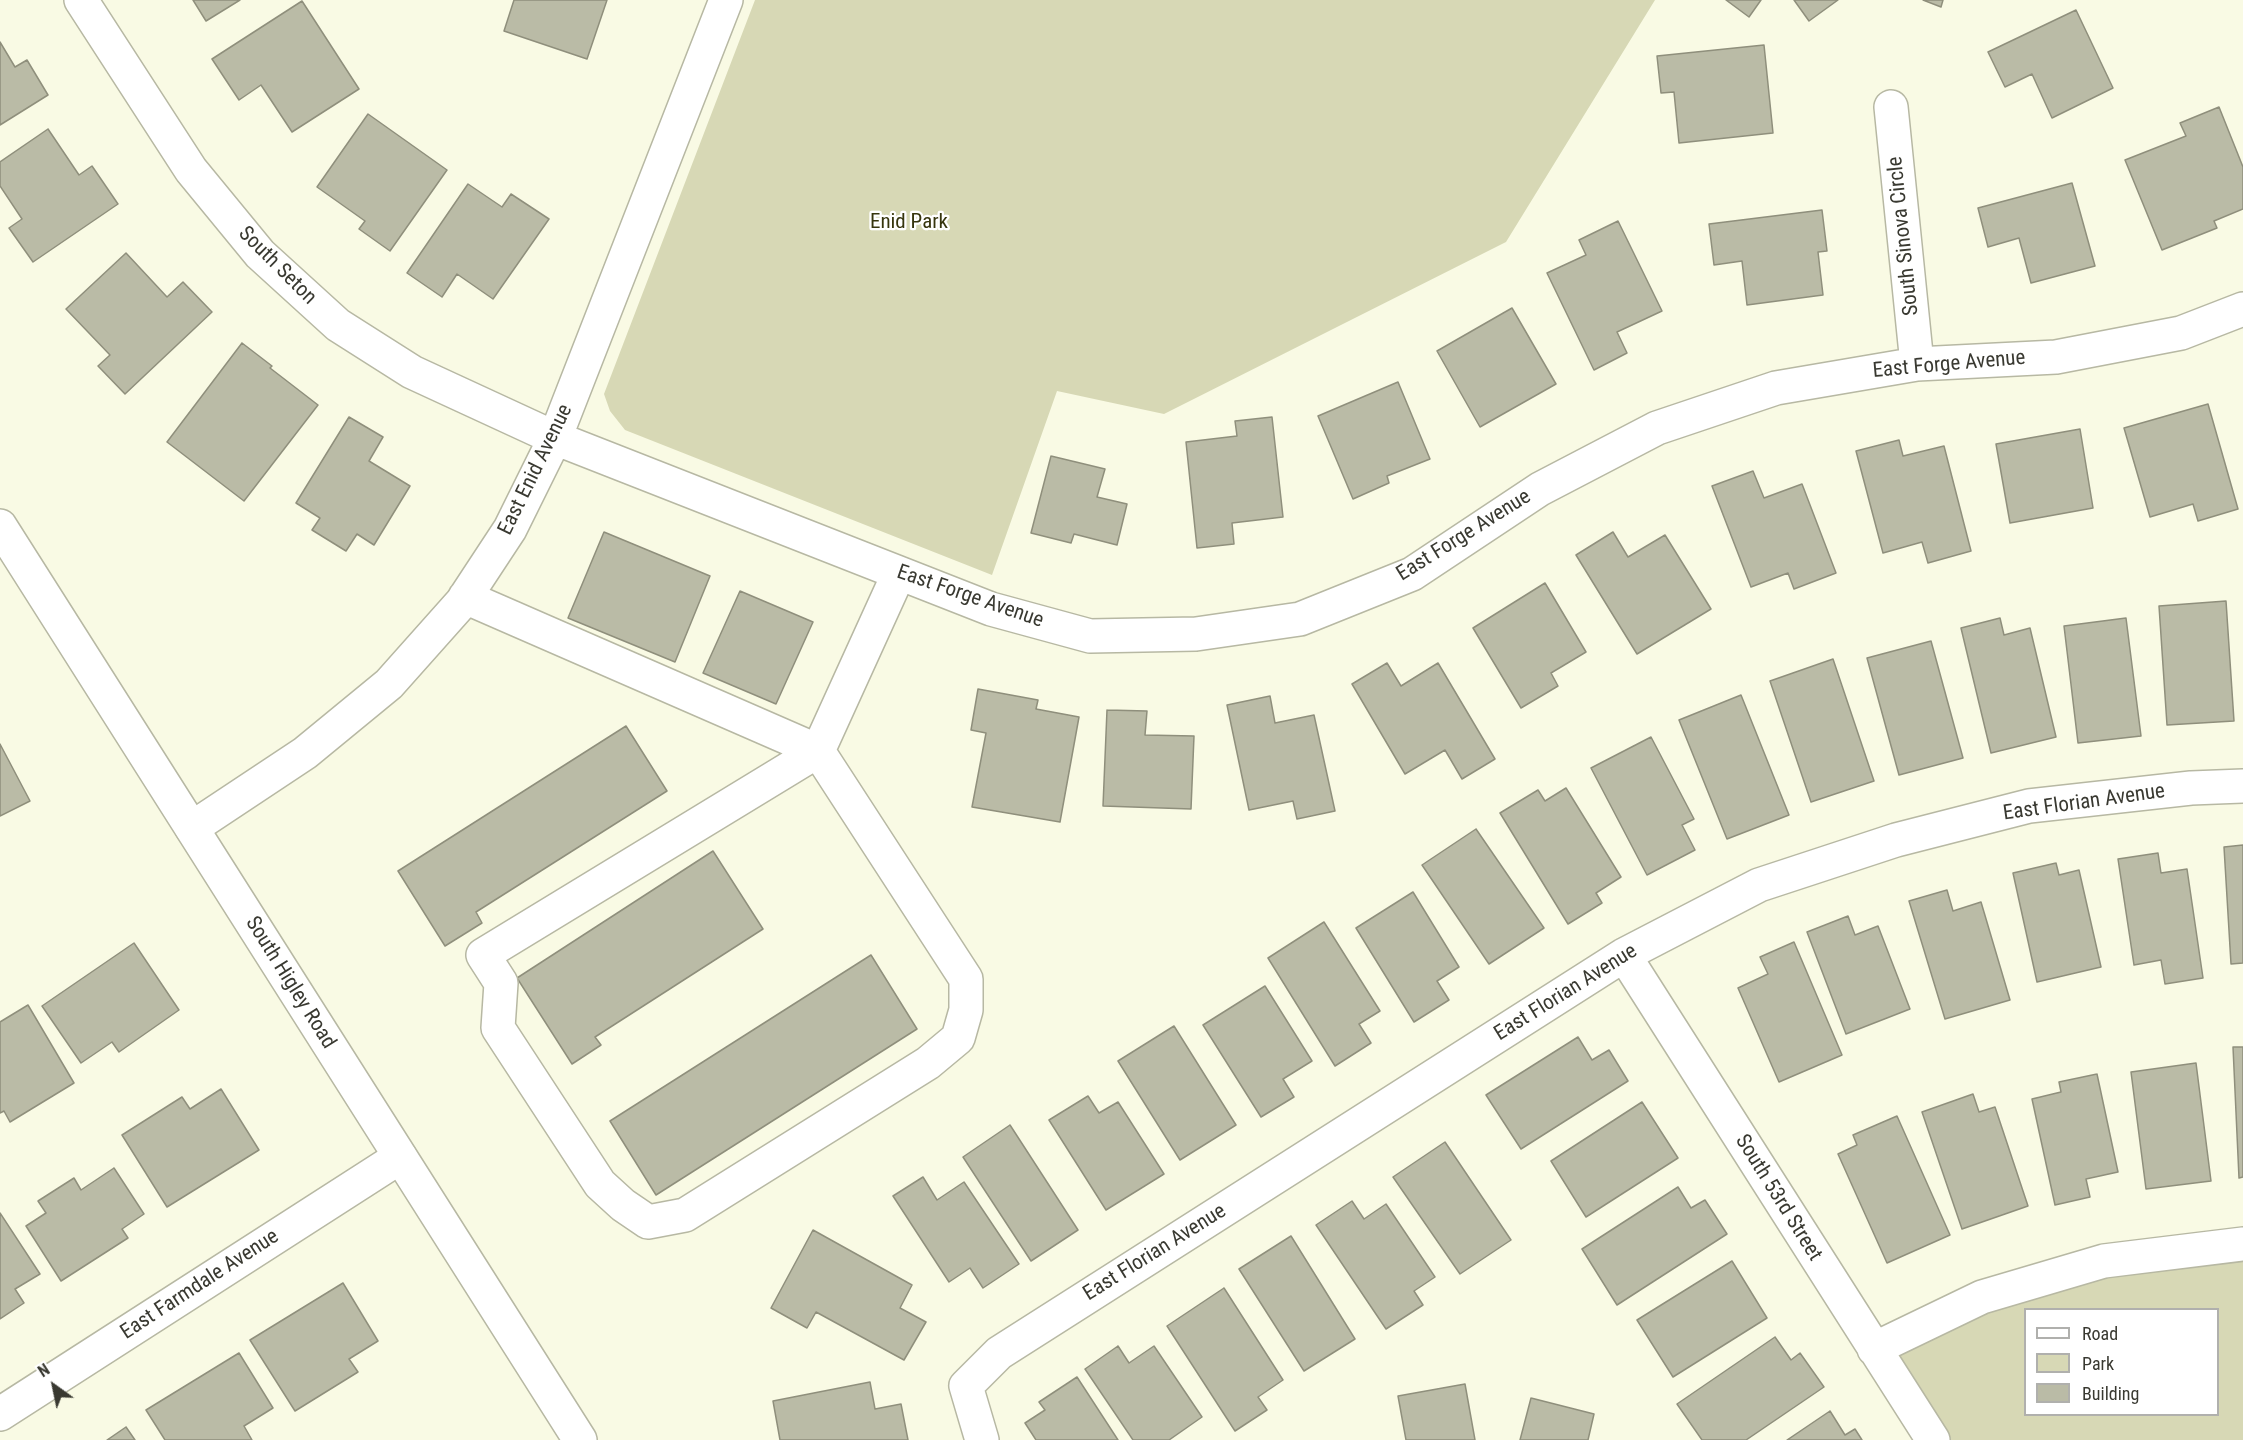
<!DOCTYPE html>
<style>
body{margin:0}
#map{position:relative;width:2243px;height:1440px;overflow:hidden;background:#f9fae4;font-family:"Roboto Condensed",sans-serif}
canvas{display:block}
.legend{position:absolute;left:2024px;top:1308px;width:195px;height:108px;box-sizing:border-box;background:#fff;border:2px solid #b0b0ad;margin:0;padding:8px 10px;list-style:none;font-size:18px;color:#393931}
.legend li{display:flex;align-items:center;gap:12px;height:30px}
.legend b{width:30px;border:2px solid #b0b0ad}
.north{position:absolute;left:24px;top:1356px;width:60px;height:60px;-webkit-text-stroke:4px #fff;paint-order:stroke;rotate:327deg;font-size:16px;font-weight:700;line-height:24px;text-align:center;color:#393931}
.north::after{content:'';display:block;margin:auto;width:21px;height:27px;background:#393931;clip-path:polygon(50% 0,100% 100%,50% 72%,0 100%)}
</style>
<div id="map">
<canvas width="2243" height="1440"></canvas>
<ul class="legend">
<li><b style="height:8px;background:#fff"></b>Road</li>
<li><b style="height:16px;background:#d7d8b5"></b>Park</li>
<li><b style="height:16px;background:#babba6"></b>Building</li>
</ul>
<div class="north">N</div>
</div>
<script>
const ctx = document.querySelector('canvas').getContext('2d');
ctx.lineJoin = 'round';
function paint(path, color) {
  ctx.fillStyle = color;
  ctx.fill(path, 'evenodd');
}
function shape(rows) {
  const path = new Path2D();
  for (const r of rows) {
    path.moveTo(r[0], r[1]);
    for (let i = 2; i < r.length; i += 2) path.lineTo(r[i], r[i + 1]);
  }
  return path;
}
function trace(path, color, width, dash) {
  ctx.strokeStyle = color;
  ctx.lineWidth = width;
  ctx.lineCap = dash ? 'butt' : 'round';
  ctx.setLineDash(dash || []);
  ctx.stroke(path);
}
function drawText(font, color, halo, rows, align = 'center') {
  ctx.font = font + ' "Roboto Condensed",sans-serif';
  ctx.lineWidth = 4.5;
  ctx.setLineDash([]);
  ctx.textBaseline = 'middle';
  ctx.strokeStyle = halo;
  ctx.fillStyle = color;
  for (const [text, x, y, turn = 0] of rows) {
    ctx.save();
    ctx.translate(x, y);
    ctx.rotate((+turn || 0) * Math.PI / 180);
    ctx.textAlign = isNaN(turn) ? turn : align;
    if (halo) ctx.strokeText(text, 0, 0);
    ctx.fillText(text, 0, 0);
    ctx.restore();
  }
}
paint(shape([
 [755,0,1655,0,1506,242,1164,414,1057,391,992,575,625,430,610,411,604,394],
 [2243,1244,2243,1440,1933,1440,1874,1349,1982,1297],
 [2026,1310,2218,1310,2218,1414,2026,1414]
]), '#d7d8b5');
const building = shape([
 [193,0,240,0,206,21,193,0],
 [514,0,607,0,587,59,504,31,514,0],
 [1726,0,1761,0,1749,17,1726,0],
 [1794,0,1838,0,1809,21,1794,0],
 [1923,0,1943,0,1941,7,1923,0],
 [302,1,359,89,292,132,261,85,239,100,212,59,302,1],
 [2076,10,2113,88,2052,118,2032,74,2005,87,1988,52,2076,10],
 [0,42,15,67,27,60,48,95,0,125,0,42],
 [1764,45,1773,133,1679,143,1674,92,1661,93,1657,56,1764,45],
 [2219,107,2243,167,2243,209,2214,221,2217,228,2162,250,2125,160,2186,136,2180,123,2219,107],
 [368,114,447,170,390,251,359,229,365,221,317,187,368,114],
 [48,129,79,175,92,166,118,204,33,262,9,228,22,219,0,186,0,162,48,129],
 [2072,183,2095,266,2031,283,2019,238,1988,247,1978,208,2072,183],
 [468,184,502,207,511,194,549,219,493,299,457,274,442,297,407,273,468,184],
 [1822,210,1827,251,1818,252,1823,295,1747,305,1742,261,1714,265,1709,224,1822,210],
 [1618,221,1662,311,1617,332,1627,353,1594,370,1547,273,1586,255,1579,240,1618,221],
 [126,253,167,297,183,282,212,312,125,394,98,366,110,355,66,309,126,253],
 [1512,308,1556,384,1480,427,1437,351,1512,308],
 [242,343,272,366,270,368,318,405,244,501,167,442,242,343],
 [1398,382,1430,459,1387,476,1389,483,1353,499,1318,416,1398,382],
 [2208,404,2238,509,2198,521,2193,504,2150,517,2124,428,2208,404],
 [349,417,383,437,369,461,410,486,374,545,357,534,346,551,312,530,320,518,296,503,349,417],
 [1272,417,1283,517,1232,523,1234,544,1197,548,1186,442,1237,436,1235,421,1272,417],
 [2080,429,2093,508,2010,523,1996,444,2080,429],
 [1899,440,1903,456,1944,446,1971,551,1928,563,1922,542,1883,553,1856,451,1899,440],
 [1051,456,1105,469,1097,497,1127,504,1117,545,1074,534,1071,543,1031,533,1051,456],
 [1753,471,1764,498,1802,484,1836,573,1794,589,1788,573,1751,587,1712,486,1753,471],
 [604,532,710,576,675,662,568,618,604,532],
 [1613,532,1628,557,1665,535,1711,609,1637,654,1576,555,1613,532],
 [1545,583,1586,652,1551,673,1558,686,1521,708,1473,628,1545,583],
 [740,591,813,622,776,704,703,673,740,591],
 [2226,601,2234,721,2167,725,2159,606,2226,601],
 [2000,618,2004,635,2030,628,2056,737,1991,753,1961,628,2000,618],
 [2126,618,2141,736,2078,743,2064,626,2126,618],
 [1931,641,1963,758,1899,775,1867,658,1931,641],
 [1833,659,1874,781,1811,802,1770,681,1833,659],
 [1387,663,1401,686,1438,663,1495,759,1462,779,1445,750,1405,774,1352,684,1387,663],
 [978,689,1038,700,1036,709,1079,717,1060,822,972,807,986,733,971,730,978,689],
 [1741,695,1789,815,1727,839,1679,720,1741,695],
 [1270,696,1275,723,1314,715,1335,811,1297,819,1293,801,1249,810,1227,705,1270,696],
 [1107,710,1147,711,1145,735,1194,736,1191,809,1103,806,1107,710],
 [626,726,667,791,476,912,482,923,445,946,398,871,626,726],
 [1651,737,1694,819,1682,825,1695,850,1647,875,1591,768,1651,737],
 [0,744,30,801,0,816,0,744],
 [1566,788,1621,877,1596,893,1602,903,1568,924,1500,813,1538,790,1545,801,1566,788],
 [1476,829,1544,928,1489,964,1422,865,1476,829],
 [2243,845,2243,963,2231,964,2224,847,2243,845],
 [713,851,763,929,595,1037,601,1045,572,1064,517,978,713,851],
 [2158,853,2161,873,2187,869,2203,978,2165,984,2161,960,2134,965,2118,859,2158,853],
 [2056,863,2059,875,2079,870,2101,967,2037,982,2013,873,2056,863],
 [1947,890,1953,911,1981,902,2010,1000,1945,1019,1909,901,1947,890],
 [1413,892,1459,967,1437,981,1449,1000,1414,1022,1356,928,1413,892],
 [1848,916,1855,935,1878,926,1910,1009,1846,1034,1807,932,1848,916],
 [1324,922,1380,1011,1359,1024,1371,1043,1335,1066,1268,958,1324,922],
 [1794,942,1842,1055,1779,1082,1738,988,1768,974,1760,957,1794,942],
 [134,943,179,1010,119,1052,112,1042,81,1063,42,1006,134,943],
 [871,955,917,1029,656,1195,610,1121,871,955],
 [1265,986,1312,1061,1283,1079,1294,1097,1261,1117,1203,1025,1265,986],
 [28,1005,74,1083,10,1122,4,1111,0,1113,0,1022,28,1005],
 [1174,1026,1236,1125,1180,1160,1118,1061,1174,1026],
 [1578,1037,1592,1060,1609,1050,1628,1081,1521,1149,1486,1095,1578,1037],
 [2233,1047,2243,1047,2243,1177,2239,1178,2233,1047],
 [2196,1063,2211,1181,2146,1189,2131,1072,2196,1063],
 [2097,1074,2118,1172,2086,1179,2090,1197,2055,1205,2032,1099,2061,1092,2059,1082,2097,1074],
 [221,1089,259,1150,167,1207,122,1135,182,1097,190,1109,221,1089],
 [1973,1094,1979,1112,1995,1107,2028,1206,1962,1229,1922,1112,1973,1094],
 [1088,1096,1099,1113,1118,1102,1164,1174,1106,1210,1049,1120,1088,1096],
 [1642,1102,1678,1158,1586,1217,1551,1161,1642,1102],
 [1897,1116,1950,1235,1887,1263,1838,1154,1857,1145,1853,1135,1897,1116],
 [1010,1125,1078,1230,1031,1261,963,1157,1010,1125],
 [1445,1142,1511,1240,1460,1274,1393,1177,1445,1142],
 [114,1168,144,1214,122,1229,128,1238,61,1281,26,1226,46,1213,38,1201,74,1178,81,1190,114,1168],
 [923,1177,937,1200,964,1182,1019,1264,983,1288,970,1268,949,1282,893,1196,923,1177],
 [1678,1187,1691,1208,1705,1200,1727,1234,1617,1305,1582,1249,1678,1187],
 [1352,1201,1364,1219,1386,1204,1435,1277,1414,1291,1423,1305,1386,1329,1316,1225,1352,1201],
 [0,1213,40,1274,15,1289,24,1303,0,1319,0,1213],
 [813,1230,912,1285,900,1308,926,1322,904,1360,816,1312,807,1328,771,1308,813,1230],
 [1291,1236,1355,1339,1304,1371,1239,1269,1291,1236],
 [1732,1261,1767,1318,1673,1377,1637,1320,1732,1261],
 [343,1283,378,1341,349,1359,358,1372,295,1411,250,1340,343,1283],
 [1224,1288,1283,1380,1258,1397,1267,1410,1235,1431,1167,1326,1224,1288],
 [1775,1337,1791,1360,1800,1353,1824,1387,1746,1440,1702,1440,1677,1404,1775,1337],
 [1118,1346,1129,1363,1154,1346,1202,1417,1169,1440,1133,1440,1085,1369,1118,1346],
 [239,1353,273,1408,244,1426,252,1440,165,1440,146,1410,239,1353],
 [1077,1377,1118,1440,1036,1440,1025,1423,1045,1410,1039,1402,1077,1377],
 [870,1382,875,1409,901,1404,908,1440,780,1440,773,1401,870,1382],
 [1465,1384,1475,1440,1406,1440,1398,1396,1465,1384],
 [1531,1398,1594,1414,1588,1440,1520,1440,1531,1398],
 [1830,1411,1845,1435,1855,1429,1862,1440,1787,1440,1830,1411],
 [126,1427,135,1440,107,1440,126,1427]
]);
paint(building, '#babba6');
trace(building, '#8f8f7c', 1.5);
const minor = shape([
 [81,0,191,170,260,254,338,325,412,372,555,438,991,609,1090,636,1196,634,1300,619,1412,574,1540,489,1657,428,1776,388,1917,364,2056,357,2181,333,2243,309],
 [1891,107,1917,364],
 [465,597,818,751],
 [818,751,483,955,501,983,498,1028,600,1184,623,1205,648,1222,685,1215,928,1063,958,1038,966,1010,966,979,818,751,899,573],
 [192,828,305,753,389,684,462,602,510,529,555,438,726,0],
 [1624,955,1933,1440],
 [1874,1349,1982,1297,2104,1261,2243,1244],
 [0,1414,400,1157],
 [982,1440,966,1386,999,1353,1624,955,1759,885,1896,840,2029,806,2191,788,2243,786]
]);
const major = shape([
 [0,526,580,1440]
]);
trace(minor, '#b7b8a3', 36);
trace(major, '#b7b8a3', 36);
trace(minor, '#fff', 33);
trace(major, '#fff', 33);
drawText('21px', '#36350d', '#fff', [
 ["Enid Park",909,223]
]);
drawText('21px', '#393931', '#fff', [
 ["South Sinova Circle",1904,236,-96],
 ["South Seton",277,266,45],
 ["East Forge Avenue",1949,365,-5],
 ["East Enid Avenue",536,470,-64],
 ["East Forge Avenue",1464,536,-32],
 ["East Forge Avenue",970,597,19],
 ["East Florian Avenue",2084,803,-8],
 ["South Higley Road",290,983,58],
 ["East Florian Avenue",1566,993,-32],
 ["South 53rd Street",1778,1198,58],
 ["East Florian Avenue",1155,1253,-32],
 ["East Farmdale Avenue",200,1285,-33]
]);
</script>
